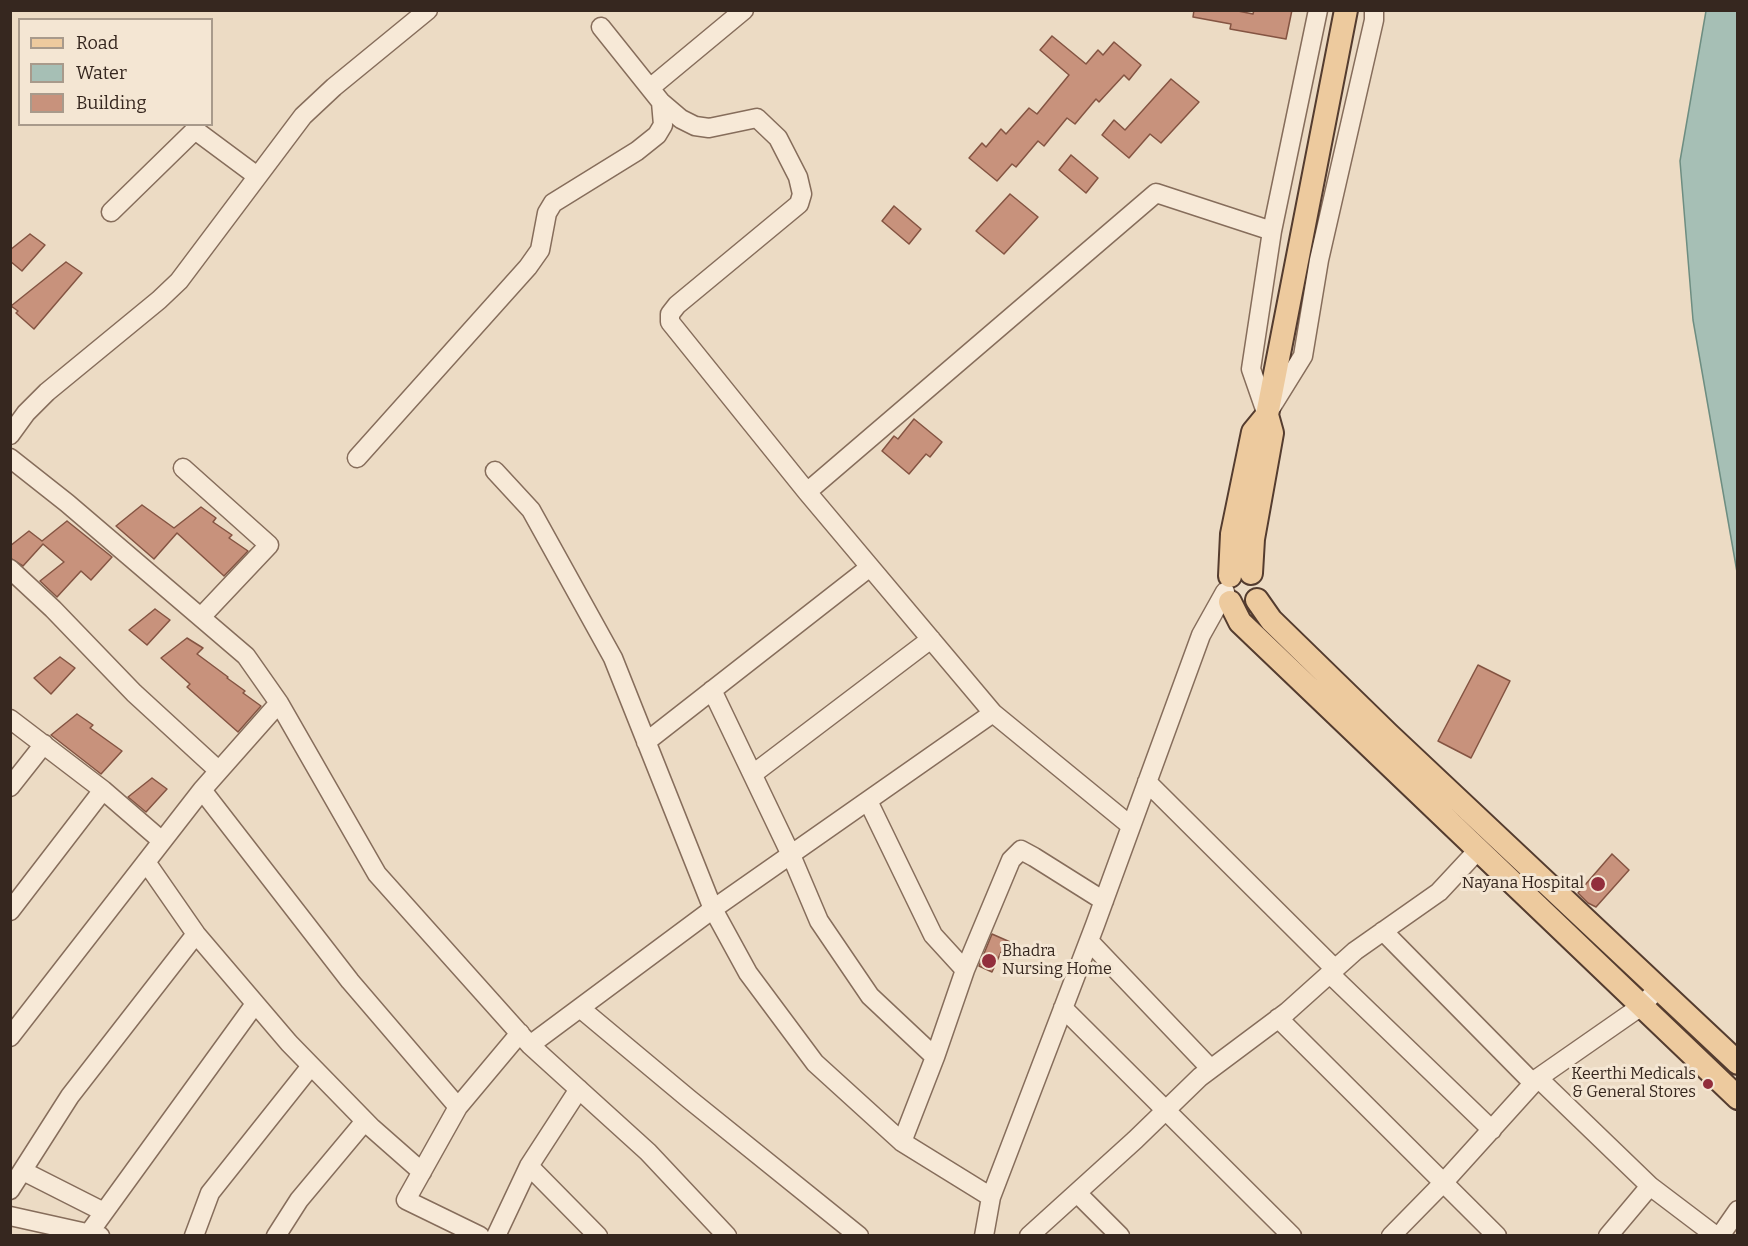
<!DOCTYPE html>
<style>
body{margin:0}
#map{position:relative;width:1748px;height:1246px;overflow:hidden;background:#ecdbc4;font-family:Bitter,serif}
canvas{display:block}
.frame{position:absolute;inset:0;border:12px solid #36271f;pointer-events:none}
.legend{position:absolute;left:18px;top:18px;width:195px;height:108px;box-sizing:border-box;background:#f4e6d3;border:2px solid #a89a8b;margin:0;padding:8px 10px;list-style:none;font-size:18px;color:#36271f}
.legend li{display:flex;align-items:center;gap:12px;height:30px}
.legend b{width:30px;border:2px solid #a89a8b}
</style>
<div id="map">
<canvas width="1748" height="1246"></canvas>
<div class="frame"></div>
<ul class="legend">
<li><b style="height:8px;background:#edca9e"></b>Road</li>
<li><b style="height:16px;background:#a6bfb5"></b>Water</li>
<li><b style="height:16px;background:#c8927c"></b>Building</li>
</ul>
</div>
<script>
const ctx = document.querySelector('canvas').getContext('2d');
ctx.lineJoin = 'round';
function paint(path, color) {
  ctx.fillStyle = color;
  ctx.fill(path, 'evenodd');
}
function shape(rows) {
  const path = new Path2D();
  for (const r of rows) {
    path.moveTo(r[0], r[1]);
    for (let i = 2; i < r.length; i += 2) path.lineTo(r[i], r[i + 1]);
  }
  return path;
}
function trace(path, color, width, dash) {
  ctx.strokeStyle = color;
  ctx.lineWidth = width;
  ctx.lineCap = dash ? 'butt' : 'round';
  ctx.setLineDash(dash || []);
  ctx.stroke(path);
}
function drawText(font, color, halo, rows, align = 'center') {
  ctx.font = font + ' Bitter,serif';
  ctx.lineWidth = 6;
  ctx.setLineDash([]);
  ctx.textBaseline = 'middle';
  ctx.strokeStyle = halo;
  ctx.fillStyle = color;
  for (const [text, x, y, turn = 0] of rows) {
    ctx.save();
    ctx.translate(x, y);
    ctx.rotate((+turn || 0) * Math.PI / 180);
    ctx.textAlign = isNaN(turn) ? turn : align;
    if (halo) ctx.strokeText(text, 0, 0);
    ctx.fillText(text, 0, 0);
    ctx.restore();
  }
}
const water = shape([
 [1706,11,1737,11,1737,572,1693,320,1680,161,1706,11]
]);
paint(water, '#a6bfb5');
trace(water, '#6d8d81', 1.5);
const building = shape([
 [1194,10,1233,10,1253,14,1254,10,1292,10,1286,39,1230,29,1231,24,1193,17,1194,10],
 [1052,36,1086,64,1098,50,1103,55,1114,42,1141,65,1129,80,1124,75,1099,102,1096,99,1075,124,1067,118,1044,146,1038,141,1016,167,1012,164,997,181,969,158,982,143,986,147,1001,129,1006,134,1029,108,1037,114,1069,75,1040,50,1052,36],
 [1171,79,1199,102,1161,143,1150,134,1129,158,1102,135,1114,120,1125,130,1171,79],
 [1071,155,1098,178,1086,193,1059,170,1071,155],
 [1010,194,1038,217,1004,254,976,231,1010,194],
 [894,206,921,229,909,244,882,221,894,206],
 [30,234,45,245,22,271,10,261,10,250,30,234],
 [66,262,82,273,34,329,16,313,18,311,11,306,66,262],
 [914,419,942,442,930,457,926,454,909,474,882,451,894,436,898,439,914,419],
 [142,505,174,528,201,507,216,518,213,522,232,535,229,538,248,551,224,576,177,533,154,559,116,526,142,505],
 [67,521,112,557,91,580,81,571,57,597,40,581,64,562,43,544,23,566,10,558,10,546,29,531,42,541,67,521],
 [155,609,170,620,147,645,129,630,155,609],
 [187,638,203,648,197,654,228,677,227,678,245,691,243,693,261,706,238,732,187,687,190,684,161,658,187,638],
 [60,657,75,668,51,694,34,678,60,657],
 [1478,665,1510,681,1471,758,1438,741,1478,665],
 [77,714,93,725,90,728,122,751,101,774,51,735,77,714],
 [152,778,167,789,146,812,128,797,152,778],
 [1612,854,1629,870,1596,907,1588,903,1578,893,1612,854],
 [992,934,1017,945,1011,957,1001,952,992,972,979,966,992,934]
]);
paint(building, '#c8927c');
trace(building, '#845442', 1.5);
const minor = shape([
 [601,27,661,102,681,119,695,126,709,128,757,118,778,138,798,177,802,194,799,204,677,305,670,314,670,322,807,492,993,713],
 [650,88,744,10],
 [111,212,195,130,257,176],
 [1272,406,1303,356,1319,260,1374,20,1374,10],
 [1267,415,1251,369,1272,231,1318,10],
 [10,435,26,413,47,392,159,300,179,281,303,116,334,87,428,10],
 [10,458,67,503,246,656,279,703,377,874,530,1045,648,1152,727,1236],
 [357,458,528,267,540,250,547,213,553,203,637,151,657,135,663,125,661,102],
 [183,468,269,545,201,617],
 [495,471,531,510,613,658,713,909,748,973,815,1063,902,1142,991,1197],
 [807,492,1156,193,1272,231],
 [10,569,53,609,134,693,219,771],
 [712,690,791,855,819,921,870,996,935,1057],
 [10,719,103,790,162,841],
 [646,742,870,567],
 [753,774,931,639],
 [1147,782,1335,969],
 [10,787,44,744],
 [202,790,350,981,458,1107],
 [868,801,933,935,965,970],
 [146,862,196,934,289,1043,372,1128,422,1172],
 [10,911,103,790],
 [1383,931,1533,1083],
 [1089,941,1211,1069],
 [1330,974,1492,1130],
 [580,1008,689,1099,859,1236],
 [1063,1008,1292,1236],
 [1278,1018,1497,1236],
 [10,1037,202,790,279,703],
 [530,1045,713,909,993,713,1131,826],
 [1538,1078,1650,1186,1716,1236],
 [902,1142,935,1057,965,970,1011,860,1021,850,1034,857,1104,901],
 [529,1166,598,1236],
 [23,1171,104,1212],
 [10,1190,70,1096,196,934],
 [1077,1193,1120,1236],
 [10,1216,100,1236],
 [89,1233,255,1004],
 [194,1236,210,1193,311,1066],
 [276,1236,299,1200,365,1121],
 [480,1236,406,1200,458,1107,520,1033],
 [496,1236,529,1166,579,1089],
 [984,1236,991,1197,1095,925,1201,635,1225,592],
 [1029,1236,1135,1140,1200,1077,1287,1012,1355,951,1439,892,1479,849],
 [1391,1236,1444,1182,1538,1078,1640,1007,1659,988],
 [1608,1236,1650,1186],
 [1720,1236,1738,1210]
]);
const major = shape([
 [1251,573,1253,539,1272,433,1267,415],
 [1230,576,1232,534,1253,432,1267,415,1346,10],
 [1257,600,1271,620,1388,734,1738,1063],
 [1230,602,1240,622,1738,1098]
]);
trace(minor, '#866d5b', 21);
trace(major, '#543c2f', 26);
trace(minor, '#f7e9d7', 18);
trace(major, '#edca9e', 22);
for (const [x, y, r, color] of [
 [1598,884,8,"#922e3c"],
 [989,961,8,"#922e3c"],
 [1708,1084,6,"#922e3c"]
]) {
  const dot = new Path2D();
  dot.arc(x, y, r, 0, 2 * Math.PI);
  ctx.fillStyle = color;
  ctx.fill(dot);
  trace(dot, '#f4e6d3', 2);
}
drawText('16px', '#36271f', '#f4e6d3', [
 ["Nayana Hospital",1584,884],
 ["Bhadra",1002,952,"left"],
 ["Nursing Home",1002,970,"left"],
 ["Keerthi Medicals",1696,1075],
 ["& General Stores",1696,1093]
], 'right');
</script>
